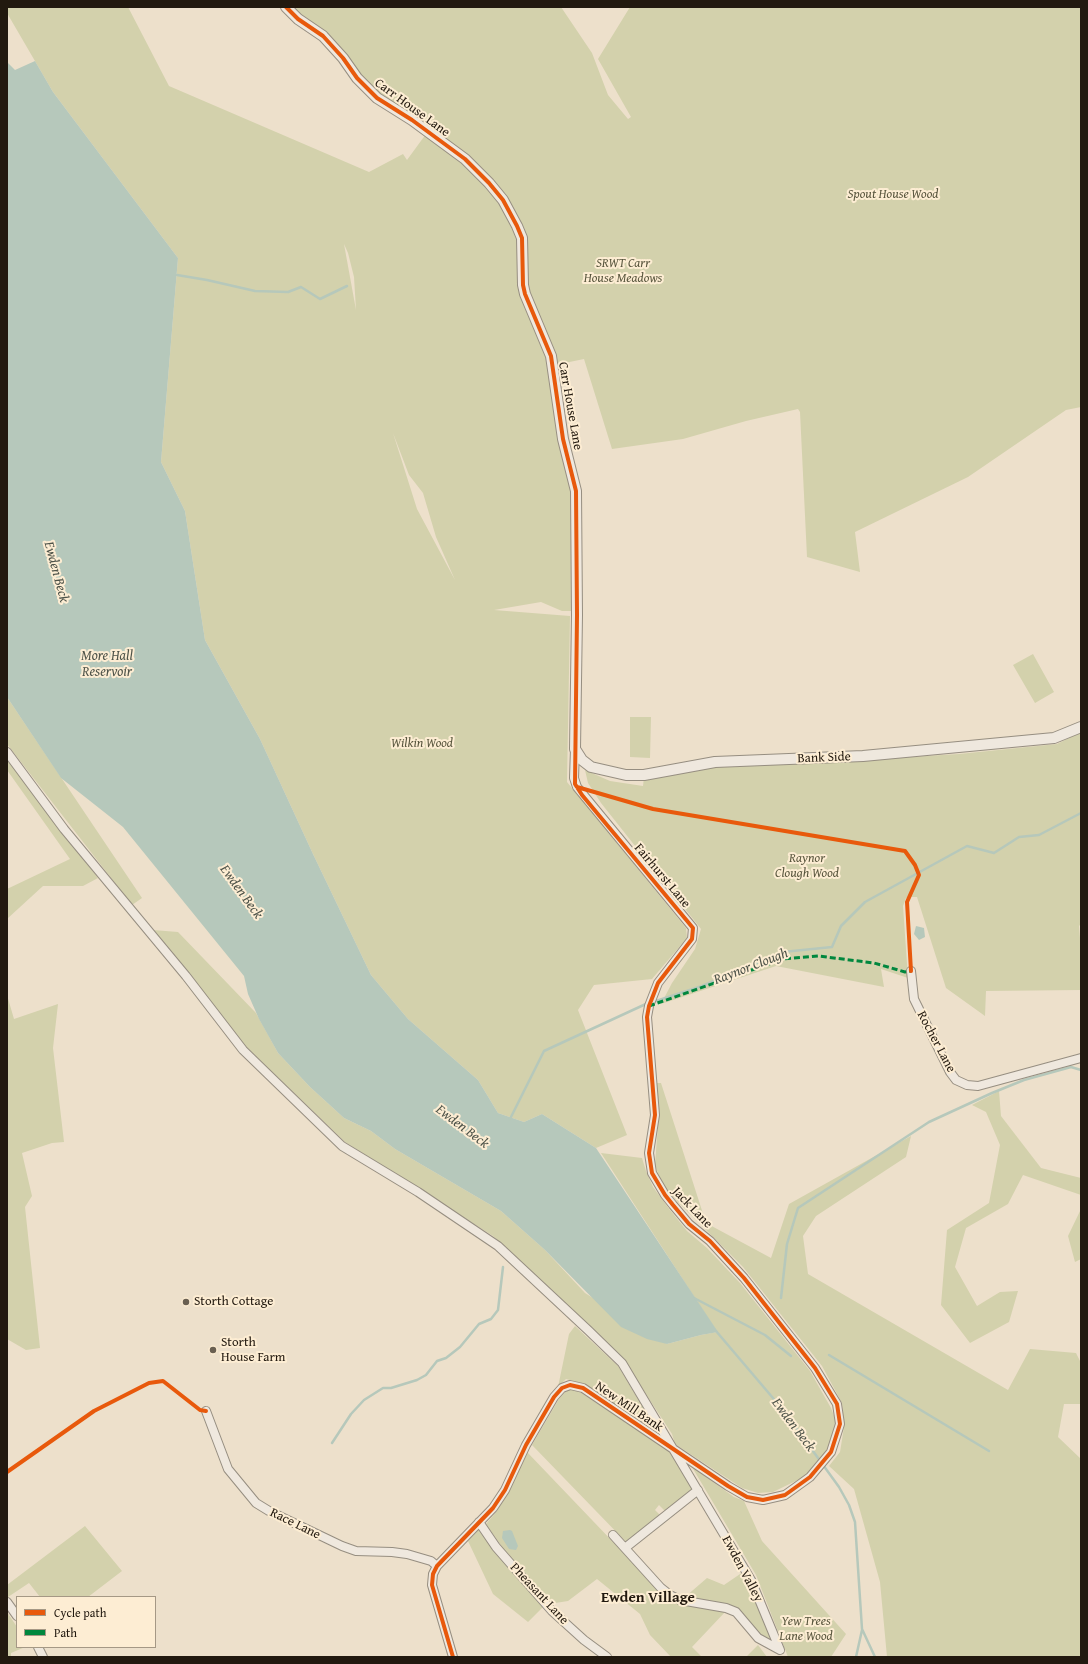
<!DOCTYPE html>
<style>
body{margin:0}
#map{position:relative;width:1088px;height:1664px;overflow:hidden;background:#ede0cb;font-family:"Gentium Book Plus",serif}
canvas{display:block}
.frame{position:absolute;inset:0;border:8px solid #22190f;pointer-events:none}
.legend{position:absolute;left:16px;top:1596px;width:140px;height:52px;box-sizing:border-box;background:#fdedd3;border:1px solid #a59885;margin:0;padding:5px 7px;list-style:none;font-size:12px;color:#22190f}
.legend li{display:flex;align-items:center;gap:8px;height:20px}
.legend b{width:20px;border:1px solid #a59885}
</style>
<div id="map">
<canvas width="1088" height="1664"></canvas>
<div class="frame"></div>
<ul class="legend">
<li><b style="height:5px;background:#e8590c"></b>Cycle path</li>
<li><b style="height:5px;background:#00873e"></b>Path</li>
</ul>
</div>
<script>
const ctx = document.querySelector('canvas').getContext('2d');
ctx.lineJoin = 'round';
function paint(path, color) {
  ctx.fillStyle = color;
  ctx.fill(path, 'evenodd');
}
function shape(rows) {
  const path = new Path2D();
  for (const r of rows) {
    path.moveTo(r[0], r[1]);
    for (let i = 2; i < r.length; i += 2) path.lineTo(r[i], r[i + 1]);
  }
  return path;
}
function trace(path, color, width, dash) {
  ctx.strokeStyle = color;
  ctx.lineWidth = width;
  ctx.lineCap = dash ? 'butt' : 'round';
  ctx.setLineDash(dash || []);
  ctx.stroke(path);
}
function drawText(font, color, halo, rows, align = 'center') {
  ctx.font = font + ' "Gentium Book Plus",serif';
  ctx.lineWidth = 4;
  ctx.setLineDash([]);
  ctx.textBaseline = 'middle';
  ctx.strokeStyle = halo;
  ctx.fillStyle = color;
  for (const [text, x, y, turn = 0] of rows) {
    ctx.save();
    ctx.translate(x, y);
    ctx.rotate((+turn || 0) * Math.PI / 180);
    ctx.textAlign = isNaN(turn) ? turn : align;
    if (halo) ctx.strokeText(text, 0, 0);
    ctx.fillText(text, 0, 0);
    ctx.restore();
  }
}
paint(shape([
 [7,7,128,7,169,86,369,172,403,154,407,160,426,134,463,161,501,201,520,244,522,271,550,360,573,502,574,595,572,611,562,611,541,602,494,610,570,616,567,782,686,928,687,938,652,979,594,985,578,1010,627,1135,596,1148,542,1114,524,1122,498,1113,478,1080,408,1019,371,975,313,854,260,739,205,640,185,511,161,462,178,258,53,92,7,13],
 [344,244,348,253,354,277,356,310],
 [393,433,409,475,423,493,436,537,455,580,417,509],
 [292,7,561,7,592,53,608,95,628,119,631,117,598,59,630,7,1081,7,1081,407,1066,410,968,477,855,532,860,572,807,557,800,412,798,409,746,421,683,439,612,449,584,359,555,365,528,288,526,250,507,198,378,96,323,33],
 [1033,654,1054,692,1035,703,1013,665],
 [7,697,142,898,132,905,7,744],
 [630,717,651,717,650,758,630,757],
 [1081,732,1081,924,1079,926,1081,950,1081,990,986,991,985,1016,946,988,917,897,912,897,906,898,903,906,908,978,881,969,884,987,776,966,661,1004,672,983,695,949,701,929,601,803,588,783,585,770,610,781,643,786,644,777,719,765,841,761,959,754,1057,744],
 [7,758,98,878,83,886,43,886,7,919,7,889,70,859,7,770],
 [153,930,178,932,256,1013,278,1053,310,1087,344,1118,371,1131,395,1149,501,1211,545,1250,585,1293,667,1344,701,1335,717,1332,601,1153,642,1158,646,1171,653,1187,670,1210,687,1231,707,1248,740,1283,810,1371,831,1408,836,1421,830,1444,822,1457,806,1476,773,1492,758,1493,742,1488,675,1444,672,1434,625,1362,608,1344,493,1236,345,1142,245,1046],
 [7,995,14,1019,58,1004,53,1048,64,1142,52,1143,22,1153,32,1196,25,1207,40,1348,26,1350,7,1339],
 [655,1083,661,1083,706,1223,771,1258,789,1204,911,1136,906,1157,816,1216,803,1236,808,1274,1008,1390,1030,1349,1076,1353,1081,1363,1081,1404,1064,1404,1058,1437,1081,1459,1081,1657,887,1657,880,1582,854,1489,829,1466,840,1452,844,1427,842,1403,822,1366,743,1267,672,1196,660,1180,655,1164,659,1112],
 [999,1091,1001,1116,1041,1168,1081,1178,1081,1195,1023,1175,1008,1204,966,1228,955,1267,977,1306,1000,1292,1018,1291,1009,1322,970,1343,941,1305,947,1230,989,1203,1000,1145,986,1112,972,1105],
 [1081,1209,1081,1259,1075,1262,1068,1236],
 [575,1326,618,1366,658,1432,585,1384,566,1379,558,1387,569,1334],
 [571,1389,580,1392,669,1451,693,1489,665,1511,659,1505,655,1510,660,1515,626,1542,532,1445,559,1399,565,1392],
 [527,1452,658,1589,726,1611,692,1647,702,1657,671,1657,650,1635,640,1614,597,1579,568,1601,549,1604,509,1557,486,1524,497,1511,510,1488],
 [692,1467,734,1497,744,1501,762,1541,846,1634,831,1657,788,1657,756,1575],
 [85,1526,122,1571,88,1597,40,1597,29,1583,8,1597,7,1585],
 [480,1528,543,1607,528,1622,493,1594,468,1541],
 [743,1572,748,1582,775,1644,758,1636,724,1605,685,1597,707,1578,724,1585],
 [7,1612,17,1627,17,1647,25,1647,11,1653,11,1657,7,1657],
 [758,1645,767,1657,746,1657]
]), '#d3d1ac');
paint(shape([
 [35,61,53,92,178,258,161,462,185,511,205,640,260,739,313,854,371,975,408,1019,478,1080,498,1113,524,1122,542,1114,596,1148,718,1332,701,1335,667,1344,647,1339,621,1327,545,1250,501,1211,395,1149,371,1131,344,1118,310,1087,278,1053,259,1019,248,994,244,976,123,827,61,778,7,697,7,62,15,70],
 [916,926,924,928,925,937,919,940,914,934],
 [510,1530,512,1531,518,1546,516,1550,509,1549,502,1538,503,1531]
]), '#b6c8bb');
trace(shape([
 [177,275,207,280,255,291,288,292,301,287,320,299,347,286],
 [653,1002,702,986,783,952,832,947,841,926,865,902,967,846,994,853,1019,837,1039,835,1081,813],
 [510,1119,544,1051,648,1003],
 [694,1298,765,1335,791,1356],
 [781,1298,787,1244,798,1208,929,1122,992,1093,1024,1080,1071,1067,1081,1070],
 [716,1331,784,1411,839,1487,849,1505,855,1522,862,1629,875,1657],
 [829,1355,989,1451],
 [332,1443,351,1414,364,1400,383,1388,391,1388,417,1380,426,1375,437,1361,446,1358,460,1347,479,1324,491,1319,498,1310,503,1267],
 [856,1657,862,1630]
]), '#b6c8bb', 2.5);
const minor = shape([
 [7,752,64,829,186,976,243,1050,342,1146,418,1192,498,1246,589,1331,622,1363,751,1580,780,1650,758,1638,736,1612,726,1608,680,1600,670,1595,661,1588,613,1535],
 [911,971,914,999,950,1072,956,1080,967,1085,978,1086,1081,1058],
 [206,1411,228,1469,256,1503,269,1511,342,1546,356,1551,392,1552,407,1554,431,1561,437,1566],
 [479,1522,496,1547,552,1611,584,1640,607,1657],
 [625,1548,698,1490],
 [7,1602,17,1616],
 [38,1647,43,1657],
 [453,1657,432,1585,433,1574,437,1566,493,1508,505,1490,526,1445,554,1397,562,1388,570,1385,583,1388,728,1486,747,1497,763,1500,785,1495,810,1477,831,1452,840,1424,837,1404,815,1368,744,1278,710,1241,689,1224,673,1205,665,1195,652,1173,649,1153,655,1115,647,1017,649,1006,658,983,692,939,693,928,577,787,574,778,575,749]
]);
const tertiary = shape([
 [286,7,298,19,323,36,343,58,357,78,377,98,412,120,465,159,489,183,503,200,517,226,522,238,523,285,525,294,551,356,563,439,576,491,577,615,575,749,582,760,591,767,626,775,644,775,715,762,863,756,1054,738,1081,727]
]);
trace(minor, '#968e81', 10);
trace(tertiary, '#968e81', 12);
trace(minor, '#efe8de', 8);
trace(tertiary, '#efe8de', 10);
trace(shape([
 [649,1006,783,959,818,956,874,963,905,972,911,971]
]), '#00873e', 3, [6, 3]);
trace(shape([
 [286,7,298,19,323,36,343,58,357,78,377,98,412,120,465,159,489,183,503,200,517,226,522,238,523,285,525,294,551,356,563,439,576,491,577,615,575,784,582,795,693,928,692,939,658,983,649,1006,647,1017,655,1115,649,1153,652,1173,665,1195,673,1205,689,1224,710,1241,744,1278,815,1368,837,1404,840,1424,831,1452,810,1477,785,1495,763,1500,747,1497,728,1486,583,1388,570,1385,562,1388,554,1397,526,1445,505,1490,493,1508,437,1566,433,1574,432,1585,453,1657],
 [577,787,653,809,905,851,915,865,919,875,907,902,911,971],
 [7,1472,94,1411,149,1383,163,1381,200,1410,206,1411]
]), '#e8590c', 4);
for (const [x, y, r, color] of [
 [186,1302,4,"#695f51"],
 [213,1350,4,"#695f51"]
]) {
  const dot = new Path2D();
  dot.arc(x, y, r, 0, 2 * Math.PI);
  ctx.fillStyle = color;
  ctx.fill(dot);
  trace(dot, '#fdedd3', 1.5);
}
drawText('13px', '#22190f', '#fdedd3', [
 ["Carr House Lane",412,108,36],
 ["Carr House Lane",570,406,80],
 ["Bank Side",824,758,-2],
 ["Fairhurst Lane",662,876,50],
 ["Rocher Lane",936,1042,62],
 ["Jack Lane",692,1208,46],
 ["New Mill Bank",629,1407,34],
 ["Race Lane",295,1524,26],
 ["Ewden Valley",742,1569,62],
 ["Pheasant Lane",539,1594,47]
]);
drawText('italic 13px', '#58553d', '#fdedd3', [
 ["Spout House Wood",893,195],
 ["SRWT Carr",623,264],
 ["House Meadows",623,279],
 ["Wilkin Wood",422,744],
 ["Raynor",807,859],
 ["Clough Wood",807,874],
 ["Yew Trees",806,1622],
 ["Lane Wood",806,1637]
]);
drawText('13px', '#22190f', '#fdedd3', [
 ["Storth Cottage",194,1302],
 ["Storth",221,1343],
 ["House Farm",221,1358]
], 'left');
drawText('italic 14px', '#4e5349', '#fdedd3', [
 ["Ewden Beck",56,572,75],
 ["More Hall",107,656],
 ["Reservoir",107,672],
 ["Ewden Beck",241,892,54],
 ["Raynor Clough",751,967,-21],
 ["Ewden Beck",462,1127,37],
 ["Ewden Beck",793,1425,53]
]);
drawText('bold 15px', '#22190f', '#fdedd3', [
 ["Ewden Village",648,1598]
]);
</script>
